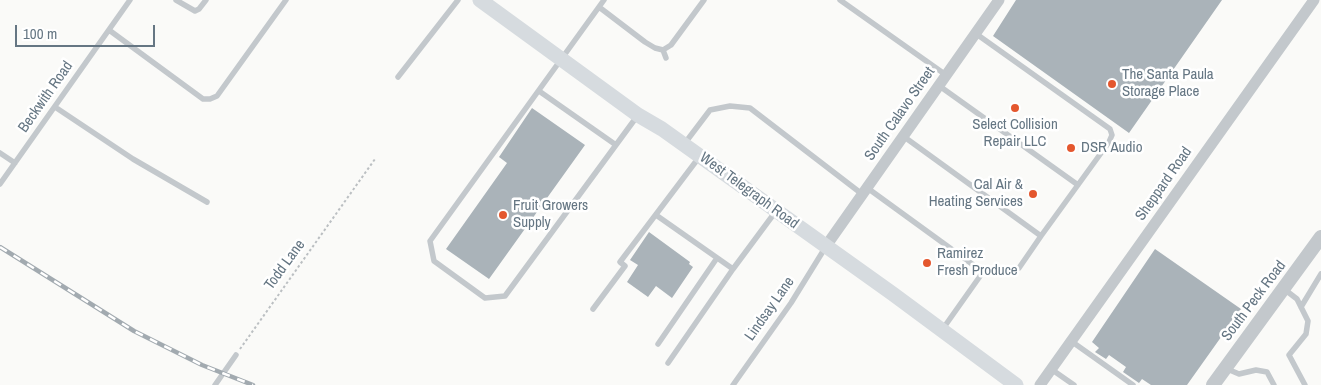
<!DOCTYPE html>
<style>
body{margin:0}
#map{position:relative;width:1321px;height:385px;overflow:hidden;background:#fafaf8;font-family:"Archivo Narrow",sans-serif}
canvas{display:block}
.scale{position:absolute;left:15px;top:25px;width:140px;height:22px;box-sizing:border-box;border:2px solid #657683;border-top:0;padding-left:6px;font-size:15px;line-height:18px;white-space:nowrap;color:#657683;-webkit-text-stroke:4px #fff;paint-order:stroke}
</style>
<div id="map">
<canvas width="1321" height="385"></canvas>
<div class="scale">100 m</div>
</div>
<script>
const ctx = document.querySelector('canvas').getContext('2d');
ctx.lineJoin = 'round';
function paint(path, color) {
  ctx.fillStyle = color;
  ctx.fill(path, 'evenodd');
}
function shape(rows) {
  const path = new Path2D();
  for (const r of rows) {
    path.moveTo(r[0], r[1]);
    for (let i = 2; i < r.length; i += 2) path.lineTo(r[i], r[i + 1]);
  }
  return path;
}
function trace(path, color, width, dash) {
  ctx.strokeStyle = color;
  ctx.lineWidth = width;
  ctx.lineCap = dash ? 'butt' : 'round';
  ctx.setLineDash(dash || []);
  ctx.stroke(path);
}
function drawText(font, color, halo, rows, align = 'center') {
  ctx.font = font + ' "Archivo Narrow",sans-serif';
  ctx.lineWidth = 5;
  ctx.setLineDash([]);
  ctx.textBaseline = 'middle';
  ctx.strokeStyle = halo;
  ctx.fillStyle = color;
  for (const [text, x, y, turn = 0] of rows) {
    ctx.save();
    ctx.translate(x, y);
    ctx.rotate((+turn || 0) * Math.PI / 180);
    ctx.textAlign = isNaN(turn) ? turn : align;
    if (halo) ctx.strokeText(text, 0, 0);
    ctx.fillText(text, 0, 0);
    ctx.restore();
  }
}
paint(shape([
 [1016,0,1222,0,1129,133,993,36],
 [532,108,585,145,489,279,446,249,507,163,499,157],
 [649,232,690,262,689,264,693,267,672,298,656,286,648,297,627,282,638,265,630,260],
 [1155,249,1241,309,1187,385,1151,385,1142,379,1139,383,1123,372,1126,367,1109,355,1106,359,1095,352,1099,348,1092,342]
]), '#aab3b9');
trace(shape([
 [240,349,375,159]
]), '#bbbfc2', 2, [2.5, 2.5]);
trace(shape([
 [176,0,195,11,199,9,206,0],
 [604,0,430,241,434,261,485,298,505,296,638,115],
 [840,0,946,75],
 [599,7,645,42,655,48,663,50],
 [109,30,203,99,210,99,217,96,286,0],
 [663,50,671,45,704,0],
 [663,50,666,58],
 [398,77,458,0],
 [938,85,1078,185],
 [539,91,616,145],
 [55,107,133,159,207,202],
 [903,136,1041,236,1109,142,1112,135,1110,129,975,33],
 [685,143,710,110,730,106,750,108,862,194],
 [0,153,15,163],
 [0,184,130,0],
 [866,187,983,272,1010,273,1019,268,1041,236],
 [656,215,733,269],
 [1284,289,1297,299,1308,321,1306,334,1289,355,1305,385],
 [1301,307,1321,274],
 [593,309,625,266,620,262,700,156],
 [942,330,983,272],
 [1071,341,1133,385],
 [658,344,717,258],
 [668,363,733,269,776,211],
 [1225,368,1239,374,1256,370,1267,372,1274,385],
 [1051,369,1074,385],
 [215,385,236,355],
 [733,385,791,303,825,248]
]), '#c3c8cc', 5.5);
trace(shape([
 [826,246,999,0],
 [1040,385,1314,0]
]), '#c3c8cc', 11);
trace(shape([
 [1213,385,1321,237]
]), '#c3c8cc', 14);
trace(shape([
 [480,0,638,115,662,129,893,294,1016,385]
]), '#d6dbdf', 15);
const rail = shape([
 [0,247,134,331,202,365,253,385]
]);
trace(rail, '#a2aab0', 4.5);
trace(rail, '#fff', 2.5, [8]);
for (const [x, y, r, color] of [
 [1112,84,5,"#e4572e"],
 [1015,108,5,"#e4572e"],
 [1071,148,5,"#e4572e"],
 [1033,194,5,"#e4572e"],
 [503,215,5,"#e4572e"],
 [927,263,5,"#e4572e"]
]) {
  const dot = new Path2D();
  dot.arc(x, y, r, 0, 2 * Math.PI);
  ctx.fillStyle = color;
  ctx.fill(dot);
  trace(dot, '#fff', 2);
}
drawText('15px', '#657683', '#fff', [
 ["The Santa Paula",1122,75],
 ["Storage Place",1122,92],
 ["Select Collision",1015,125,"center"],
 ["Repair LLC",1015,142,"center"],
 ["DSR Audio",1081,148],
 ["Cal Air &",1023,185,"right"],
 ["Heating Services",1023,202,"right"],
 ["Fruit Growers",513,206],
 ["Supply",513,223],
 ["Ramirez",937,254],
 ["Fresh Produce",937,271]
], 'left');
drawText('15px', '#657683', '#fff', [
 ["Beckwith Road",46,97,-55],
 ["South Calavo Street",900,114,-55],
 ["Sheppard Road",1164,184,-55],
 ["West Telegraph Road",749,191,36],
 ["Todd Lane",285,265,-54],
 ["South Peck Road",1254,301,-53],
 ["Lindsay Lane",770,309,-55]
]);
</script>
